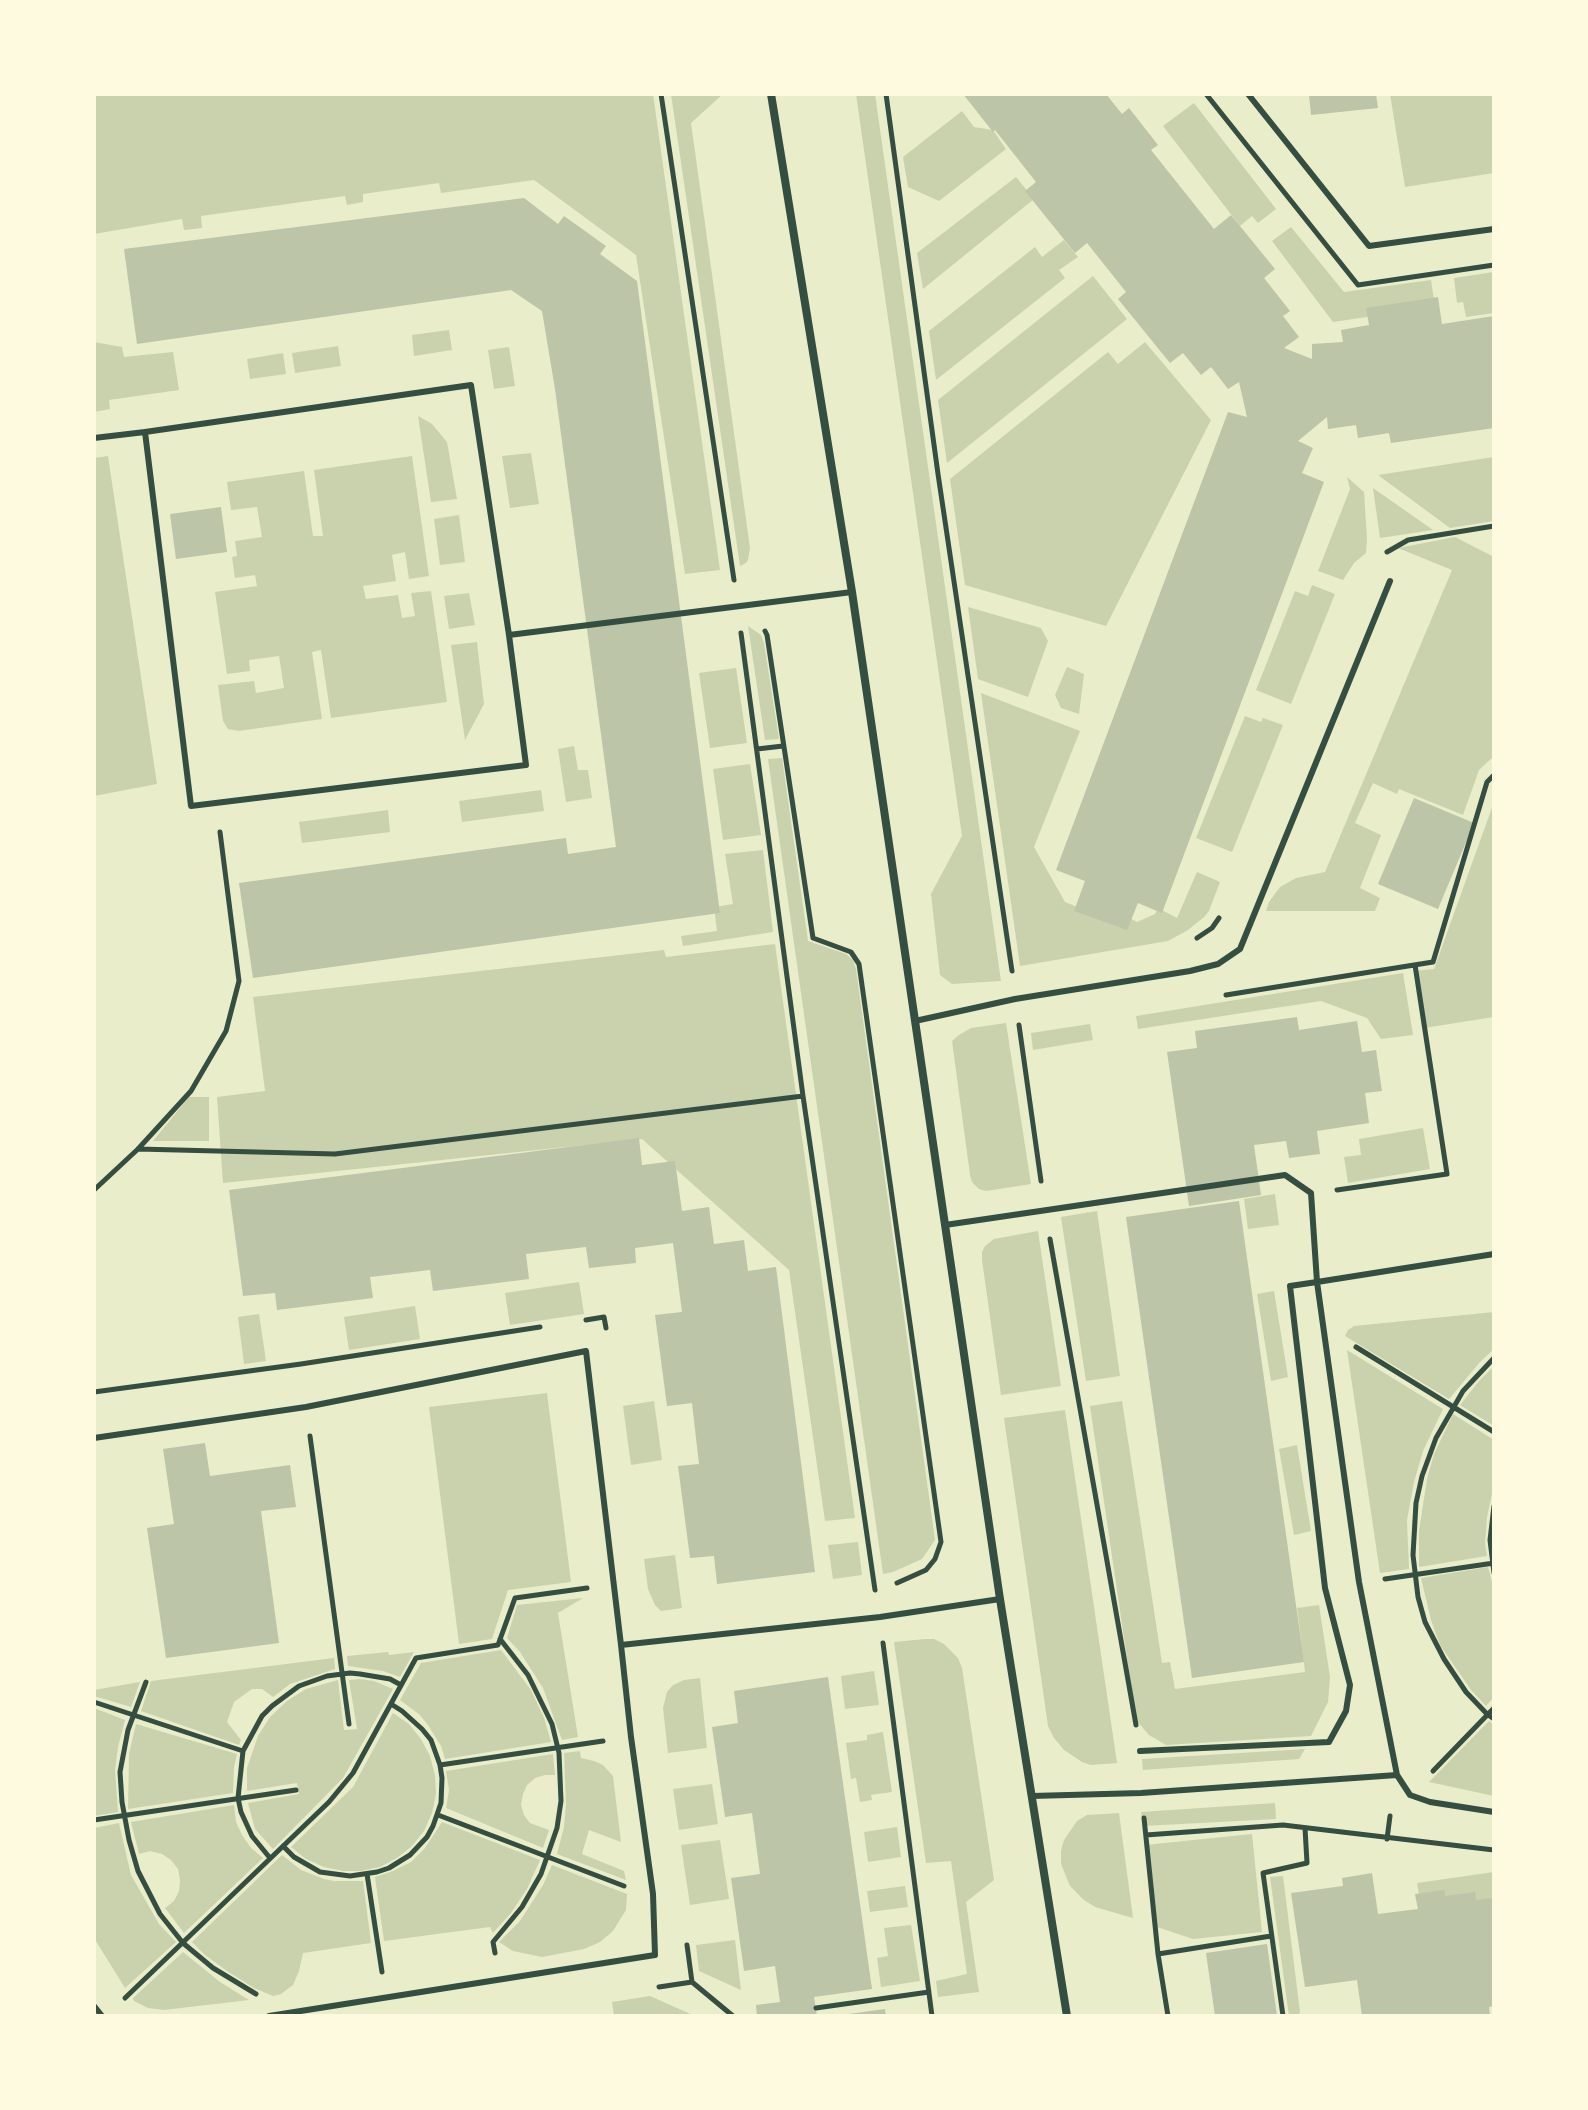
<!DOCTYPE html>
<style>
body{margin:0}
#map{position:relative;width:1588px;height:2110px;overflow:hidden;background:#e9edc9;font-family:Literata,serif}
canvas{display:block}
.frame{position:absolute;inset:0;border:96px solid #fefae0;pointer-events:none}
</style>
<div id="map">
<canvas width="1588" height="2110"></canvas>
<div class="frame"></div>
</div>
<script>
const ctx = document.querySelector('canvas').getContext('2d');
ctx.lineJoin = 'round';
function paint(path, color) {
  ctx.fillStyle = color;
  ctx.fill(path, 'evenodd');
}
function shape(rows) {
  const path = new Path2D();
  for (const r of rows) {
    path.moveTo(r[0], r[1]);
    for (let i = 2; i < r.length; i += 2) path.lineTo(r[i], r[i + 1]);
  }
  return path;
}
function trace(path, color, width, dash) {
  ctx.strokeStyle = color;
  ctx.lineWidth = width;
  ctx.lineCap = dash ? 'butt' : 'round';
  ctx.setLineDash(dash || []);
  ctx.stroke(path);
}
paint(shape([
 [94,94,653,94,720,570,685,574,636,255,534,180,441,193,439,183,363,194,363,202,347,205,345,196,201,216,202,228,184,230,182,219,94,234],
 [671,94,723,94,691,123,750,548,748,560,746,563,740,566],
 [856,94,875,94,1001,981,952,984,940,975,931,894,962,836],
 [1390,94,1494,94,1494,173,1405,187],
 [1194,103,1276,209,1258,223,1252,216,1240,226,1163,126],
 [962,111,974,127,993,130,1006,149,939,201,908,187,903,157],
 [1016,177,1034,199,923,289,917,253],
 [1291,227,1344,292,1431,280,1435,307,1333,322,1272,241],
 [1064,240,1078,257,1059,270,1065,278,936,380,929,331,1035,247,1042,257],
 [1494,272,1494,313,1466,317,1463,302,1457,303,1454,278],
 [1093,276,1127,319,947,463,938,400],
 [449,330,452,350,414,356,412,335],
 [94,342,122,347,124,357,173,352,179,390,109,400,110,409,94,412],
 [1145,342,1211,420,1106,626,965,585,950,479,1108,352,1118,364],
 [338,346,341,366,295,373,292,353],
 [509,347,515,386,494,389,488,350],
 [283,353,286,374,250,379,247,359],
 [418,416,432,424,447,442,457,499,431,502],
 [531,453,539,504,510,508,502,456],
 [108,456,157,784,94,796,94,458],
 [412,456,429,576,409,579,405,552,392,555,396,581,363,586,366,599,398,595,402,618,415,616,411,593,431,591,447,702,331,718,321,650,312,652,322,719,239,731,228,729,223,721,218,685,254,681,256,693,284,688,279,656,249,660,250,671,227,674,215,592,257,586,255,575,235,578,232,557,237,556,235,541,262,537,257,507,231,510,227,482,304,471,313,536,323,536,314,470],
 [1494,457,1494,521,1450,528,1378,475],
 [1347,477,1364,492,1367,539,1366,553,1354,563,1343,580,1318,571,1350,489],
 [1373,488,1433,530,1380,538],
 [459,515,465,562,440,565,434,519],
 [1455,537,1494,557,1494,756,1479,770,1463,815,1399,789,1397,794,1373,783,1355,823,1381,835,1360,888,1380,898,1375,911,1266,911,1269,902,1280,887,1296,878,1325,872,1452,570,1398,548],
 [1312,585,1335,594,1291,704,1256,690,1295,591,1308,596],
 [469,593,475,625,449,629,444,596],
 [968,607,1041,628,1048,641,1028,697,978,679],
 [748,626,761,635,764,643,779,739,765,740],
 [477,642,484,704,465,740,451,645],
 [1067,667,1084,674,1079,714,1061,708,1055,695],
 [736,668,747,743,710,748,699,673],
 [981,693,1080,731,1034,847,1065,902,1126,926,1130,918,1137,922,1155,914,1158,908,1177,918,1197,872,1220,882,1209,911,1204,917,1188,930,1168,941,1020,966],
 [1245,716,1261,722,1263,718,1283,725,1232,852,1196,838],
 [574,746,578,770,588,770,592,798,566,802,558,749],
 [782,758,808,941,846,954,853,960,856,969,935,1540,922,1559,893,1572,883,1574,768,759],
 [750,764,761,835,723,840,713,769],
 [541,790,544,811,462,822,459,801],
 [1494,802,1494,1017,1424,1028,1414,971,1434,969],
 [388,810,390,832,302,843,299,822],
 [763,850,773,932,683,946,681,936,717,931,714,907,733,904,725,854],
 [775,944,855,1518,825,1521,789,1270,642,1139,223,1183,217,1097,265,1091,253,997,664,950,666,957],
 [1403,973,1413,1035,1381,1039,1367,1018,1321,1001,1138,1029,1136,1016],
 [1006,1023,1031,1184,986,1191,979,1189,972,1182,970,1175,952,1041,959,1035,971,1028],
 [1090,1024,1093,1040,1033,1050,1031,1033],
 [189,1097,209,1097,209,1141,153,1141],
 [1423,1128,1430,1169,1348,1183,1344,1157,1361,1155,1359,1139],
 [1275,1194,1279,1225,1248,1229,1244,1199],
 [1097,1211,1120,1376,1086,1381,1061,1217],
 [1038,1231,1061,1386,1001,1395,982,1260,982,1252,985,1246,994,1239],
 [579,1282,584,1314,510,1325,505,1293],
 [1274,1291,1288,1377,1271,1381,1257,1294],
 [415,1306,420,1339,349,1350,344,1317],
 [1494,1312,1494,1349,1480,1362,1449,1399,1345,1336,1348,1330,1354,1326],
 [259,1314,266,1361,244,1364,238,1317],
 [1347,1350,1443,1409,1423,1451,1414,1482,1407,1520,1409,1569,1380,1573],
 [1494,1366,1494,1426,1460,1405,1479,1381],
 [547,1393,571,1582,508,1590,492,1639,459,1644,429,1407],
 [654,1401,662,1460,631,1465,623,1406],
 [1122,1401,1162,1663,1170,1662,1175,1689,1305,1672,1297,1608,1319,1605,1330,1677,1328,1702,1311,1736,1166,1745,1149,1735,1136,1720,1090,1406],
 [1065,1410,1117,1763,1091,1765,1082,1762,1064,1750,1054,1738,1048,1726,1004,1418],
 [1453,1414,1494,1440,1494,1485,1487,1517,1485,1543,1487,1556,1419,1567,1419,1531,1427,1479,1434,1454],
 [1297,1445,1311,1531,1294,1535,1279,1449],
 [858,1542,862,1575,833,1579,828,1545],
 [675,1555,682,1608,661,1611,655,1605,648,1589,644,1559],
 [1488,1567,1494,1589,1494,1697,1486,1706,1471,1690,1440,1645,1431,1620,1421,1578],
 [583,1598,558,1613,578,1737,562,1740,543,1688,520,1652,507,1638,517,1605],
 [925,1639,934,1639,944,1644,958,1658,962,1668,994,1880,966,1902,979,1992,938,1997,936,1981,967,1974,951,1861,926,1863,894,1642],
 [501,1650,531,1690,544,1718,551,1742,445,1759,441,1746,428,1725,420,1715,400,1700,421,1663],
 [388,1652,389,1655,414,1652,400,1677,383,1671,348,1666,347,1656],
 [334,1658,335,1669,290,1684,273,1697,262,1689,252,1689,234,1702,227,1722,241,1740,239,1745,141,1711,151,1681],
 [874,1671,879,1705,845,1709,841,1676],
 [700,1678,707,1748,668,1753,663,1708,667,1692,673,1685,684,1680],
 [359,1679,374,1681,393,1689,343,1778,273,1849,255,1829,248,1803,299,1794,297,1783,247,1791,247,1768,258,1736,270,1717,287,1701,306,1689,338,1680,344,1730,357,1729,349,1680],
 [140,1682,131,1707,94,1696,94,1690],
 [94,1708,125,1720,118,1747,115,1770,118,1812,94,1816],
 [393,1713,409,1724,421,1739,430,1756,435,1775,436,1794,432,1813,424,1831,412,1846,397,1858,380,1867,361,1871,343,1871,324,1867,306,1859,291,1847,353,1787],
 [1489,1721,1494,1725,1494,1796,1429,1782],
 [136,1724,237,1754,234,1767,233,1793,128,1809,129,1754],
 [883,1732,892,1792,871,1795,872,1800,860,1802,856,1778,851,1779,846,1743,867,1740,867,1735],
 [1305,1749,1299,1759,1143,1770,1142,1759],
 [580,1751,581,1758,594,1761,603,1765,613,1776,621,1842,589,1830,582,1854,624,1871,626,1880,557,1854,564,1827,566,1804,564,1753],
 [553,1754,555,1775,545,1775,535,1778,527,1785,523,1794,521,1805,524,1815,530,1823,549,1830,543,1848,446,1808,449,1790,446,1771],
 [712,1784,718,1824,679,1830,673,1789],
 [1275,1803,1276,1819,1143,1826,1141,1812],
 [234,1805,236,1822,242,1835,251,1848,263,1858,184,1933,165,1908,174,1901,179,1891,180,1880,178,1869,171,1860,162,1854,150,1851,139,1854,131,1822],
 [1119,1813,1133,1918,1095,1907,1084,1900,1070,1886,1061,1864,1061,1851,1064,1840,1077,1821,1087,1815],
 [442,1822,540,1860,527,1889,511,1913,493,1933,490,1927,384,1941,375,1877,393,1871,411,1862,425,1848],
 [119,1823,131,1875,159,1924,176,1942,125,1988,94,1938,94,1828],
 [897,1827,901,1857,868,1862,864,1832],
 [1252,1834,1262,1932,1193,1939,1154,1926,1145,1845],
 [720,1840,729,1899,690,1905,681,1845],
 [282,1855,301,1870,324,1879,334,1881,363,1881,371,1943,303,1953,299,1971,293,1985,281,1994,273,1996,254,1988,227,1971,205,1955,192,1942],
 [552,1865,627,1894,626,1910,613,1931,600,1942,584,1949,542,1957,513,1951,499,1942,520,1921,543,1885],
 [1494,1872,1494,1902,1422,1913,1417,1883],
 [1283,1876,1300,2012,1298,2016,1289,2016,1270,1877],
 [905,1886,908,1907,870,1912,867,1891],
 [911,1925,920,1981,881,1987,877,1958,888,1956,884,1928],
 [735,1940,741,1990,699,1971,696,1945],
 [183,1952,220,1982,249,2000,164,2010,148,2008,134,2001,133,1998],
 [650,1996,695,2016,614,2016,612,2002]
]), '#cad2ad');
paint(shape([
 [963,94,1106,94,1122,114,1129,108,1158,145,1151,150,1214,229,1231,215,1275,269,1264,278,1290,311,1283,316,1299,337,1284,348,1312,359,1312,344,1343,342,1341,330,1369,325,1366,308,1438,297,1442,324,1494,316,1494,428,1391,443,1389,433,1358,438,1356,425,1328,429,1327,417,1298,441,1313,448,1302,473,1324,482,1162,913,1138,903,1127,930,1074,911,1085,881,1056,870,1228,412,1247,417,1239,382,1228,389,1211,367,1201,375,1183,353,1170,363,1118,299,1126,292,1087,243,1075,253,1025,191,1036,182,995,130,993,132],
 [1309,94,1376,94,1378,108,1311,115],
 [524,198,558,224,564,216,606,246,600,254,637,281,720,913,253,978,239,883,566,838,568,854,616,847,555,389,542,311,511,290,137,344,124,249],
 [221,507,227,552,176,559,170,514],
 [1414,798,1474,823,1438,909,1378,884],
 [1297,1017,1299,1030,1357,1021,1362,1052,1376,1050,1382,1091,1365,1093,1369,1123,1317,1131,1320,1154,1289,1158,1286,1141,1254,1145,1261,1195,1189,1206,1167,1052,1197,1048,1195,1031],
 [639,1138,642,1165,675,1161,682,1211,709,1207,714,1244,744,1240,748,1271,776,1267,815,1572,717,1584,714,1556,690,1558,678,1466,699,1464,692,1403,667,1406,655,1315,682,1312,673,1243,635,1248,636,1263,589,1268,586,1247,526,1254,529,1279,433,1291,430,1270,370,1277,373,1298,277,1310,275,1293,243,1296,229,1190],
 [1239,1201,1304,1662,1192,1678,1126,1217],
 [205,1443,210,1476,290,1465,296,1507,261,1511,279,1643,166,1658,147,1528,174,1524,163,1449],
 [828,1677,872,1989,814,1997,817,2016,757,2016,756,2005,780,2002,775,1966,744,1971,731,1878,760,1874,752,1813,725,1817,712,1727,738,1723,734,1691],
 [1372,1873,1378,1914,1418,1909,1415,1894,1444,1890,1445,1896,1475,1892,1476,1900,1494,1898,1494,2006,1489,2007,1490,2016,1362,2016,1357,1980,1305,1987,1291,1893,1343,1886,1342,1878],
 [1267,1944,1277,2016,1215,2016,1206,1953],
 [885,2009,886,2016,849,2016,849,2014]
]), '#bcc5a7');
trace(shape([
 [661,94,734,580],
 [886,94,938,474,1012,971],
 [1206,94,1358,285,1494,265],
 [1387,552,1408,540,1494,526],
 [765,631,767,635,813,938,851,952,859,964,941,1542,935,1559,926,1570,897,1583],
 [741,633,803,1096,875,1590],
 [757,749,783,746],
 [1197,938,1212,928,1219,918],
 [1226,995,1433,962,1487,782,1494,775],
 [1019,1025,1041,1181],
 [138,1149,335,1154,803,1096],
 [94,1190,138,1149,191,1091,226,1031,239,981,220,832],
 [1337,1190,1447,1174,1415,965],
 [1050,1239,1136,1725],
 [586,1320,604,1317,606,1328],
 [1356,1347,1494,1432],
 [1494,1358,1463,1391,1436,1438,1422,1476,1416,1503,1413,1555,1418,1597,1425,1622,1444,1659,1466,1692,1487,1714,1494,1719],
 [94,1392,301,1364,540,1327],
 [310,1436,349,1724],
 [1494,1506,1490,1540,1494,1573],
 [1385,1579,1494,1563],
 [883,1643,932,2016],
 [146,1682,128,1730,120,1772,122,1802,129,1840,138,1871,160,1914,183,1943,213,1968,256,1994],
 [94,1702,243,1751],
 [440,1765,603,1741],
 [1433,1771,1494,1708],
 [438,1815,624,1886],
 [1144,1818,1158,1954,1168,2016],
 [94,1820,296,1790],
 [1146,1835,1283,1825,1494,1850],
 [1387,1839,1390,1816],
 [283,1846,294,1857,320,1872,350,1876,377,1872,389,1868,410,1855,427,1837,433,1826,441,1803,442,1778,440,1765,431,1740,422,1729,402,1711,391,1704],
 [270,1858,252,1836,241,1812,238,1798,243,1751,262,1716,272,1706,299,1686,327,1676,350,1673,360,1674,390,1679,401,1685],
 [367,1874,382,1972],
 [495,1953,493,1942,522,1907,541,1874,557,1828,561,1801,559,1753,552,1724,528,1675,500,1639],
 [1158,1954,1271,1936],
 [692,1982,733,2016],
 [659,1987,692,1982,687,1945],
 [125,1998,329,1802,353,1773,416,1658,498,1645,515,1598,587,1588],
 [816,2008,929,1992],
 [1283,2016,1263,1873,1307,1863,1305,1828]
]), '#344e41', 5);
trace(shape([
 [1248,94,1369,246,1494,229],
 [94,438,145,432],
 [509,635,471,385,145,432,191,806,526,765,509,635,852,592],
 [915,1021,1015,999,1190,971,1218,964,1240,949,1390,581],
 [945,1225,1285,1175,1311,1193,1317,1282,1290,1286,1325,1588,1350,1685,1346,1711,1329,1742,1140,1751],
 [94,1438,306,1407,586,1351,621,1645,880,1617,1000,1599],
 [1397,1775,1359,1582,1317,1282,1494,1254],
 [1032,1796,1141,1793,1397,1775,1410,1795,1430,1802,1494,1812],
 [94,2006,102,2016],
 [269,2016,655,1955,653,1894,631,1737,621,1645]
]), '#344e41', 6);
trace(shape([
 [771,94,852,592,1000,1599,1067,2016]
]), '#344e41', 8);
</script>
